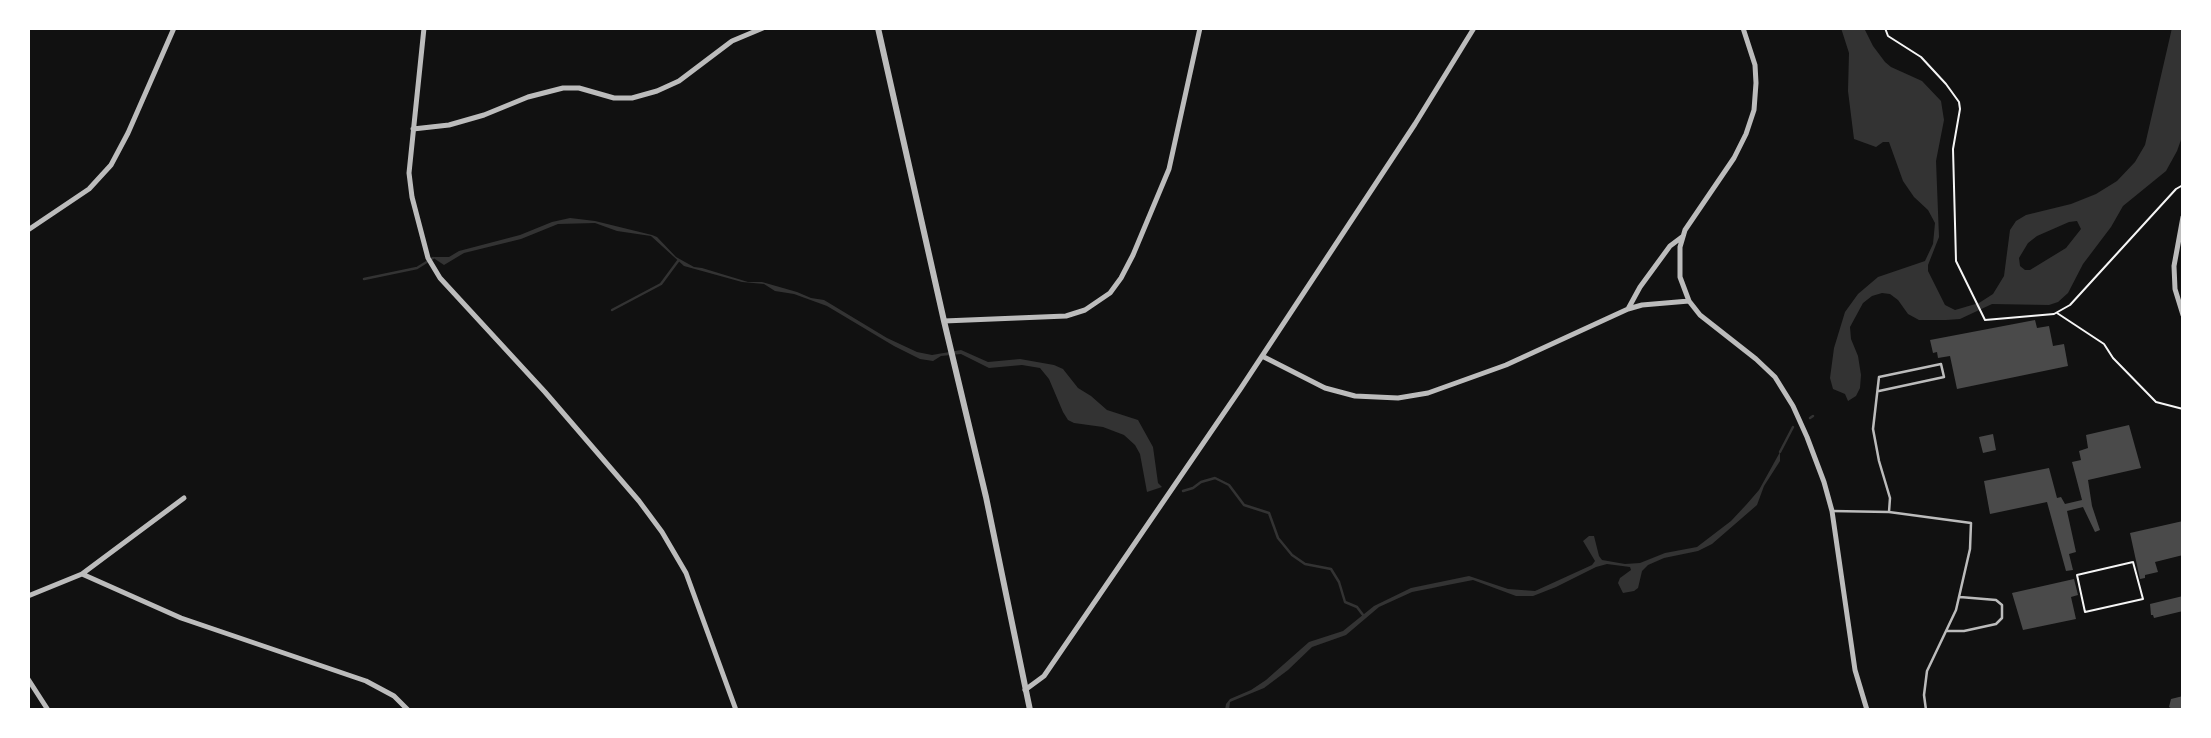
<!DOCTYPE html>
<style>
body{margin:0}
#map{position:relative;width:2211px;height:738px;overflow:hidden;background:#111;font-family:Commissioner,sans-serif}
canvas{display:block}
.frame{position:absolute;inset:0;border:30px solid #fff;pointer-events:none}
</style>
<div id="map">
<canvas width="2211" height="738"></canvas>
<div class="frame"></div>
</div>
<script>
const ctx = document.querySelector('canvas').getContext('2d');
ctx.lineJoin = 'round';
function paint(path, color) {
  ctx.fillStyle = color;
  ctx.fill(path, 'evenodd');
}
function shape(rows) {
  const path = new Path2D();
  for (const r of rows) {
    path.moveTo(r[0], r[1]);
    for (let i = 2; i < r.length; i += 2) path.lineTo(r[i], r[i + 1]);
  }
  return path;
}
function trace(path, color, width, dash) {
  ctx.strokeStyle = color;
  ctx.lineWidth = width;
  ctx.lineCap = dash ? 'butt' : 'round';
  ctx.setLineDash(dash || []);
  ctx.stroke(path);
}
paint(shape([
 [1841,28,1864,28,1873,46,1885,62,1891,67,1922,81,1941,101,1944,120,1936,161,1939,237,1928,265,1928,271,1945,305,1955,310,1979,303,1993,294,2004,276,2010,230,2016,221,2026,215,2071,204,2096,194,2117,181,2135,162,2145,145,2172,28,2183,28,2183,134,2177,151,2166,171,2123,206,2111,227,2083,264,2068,293,2058,302,2049,305,1992,304,1960,319,1946,320,1919,320,1908,314,1898,300,1890,294,1882,293,1872,296,1863,303,1850,327,1851,339,1858,356,1861,375,1860,388,1856,396,1848,401,1845,394,1833,389,1830,378,1834,348,1845,312,1858,294,1878,277,1925,261,1933,244,1935,223,1928,210,1914,197,1903,181,1889,142,1883,142,1876,147,1854,139,1848,91,1849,53],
 [2077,221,2081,229,2066,248,2030,270,2025,270,2020,266,2019,258,2028,243,2037,236,2069,222],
 [570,218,595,221,652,235,657,237,676,257,694,267,702,268,748,282,762,282,797,292,811,298,824,300,887,338,917,352,932,355,961,350,988,362,1020,359,1054,365,1063,369,1078,388,1091,396,1107,410,1138,420,1153,447,1158,483,1162,487,1147,492,1140,454,1135,445,1124,435,1103,427,1074,423,1068,420,1063,412,1049,379,1040,368,1022,365,989,368,961,354,941,356,933,361,920,359,894,346,827,306,794,294,775,291,764,284,742,282,684,266,651,236,617,231,595,223,558,224,521,239,464,253,444,265,432,257,449,257,459,251,520,235,552,222],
 [1780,452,1780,461,1764,486,1757,505,1712,544,1698,551,1664,558,1648,565,1642,571,1638,588,1634,591,1623,593,1618,583,1620,578,1631,570,1630,567,1607,564,1596,567,1556,587,1533,596,1516,596,1473,580,1412,592,1379,607,1346,635,1312,647,1288,670,1264,688,1230,702,1229,710,1225,710,1226,704,1230,699,1251,690,1266,680,1309,642,1343,631,1374,606,1411,588,1469,576,1508,589,1535,591,1592,565,1595,561,1583,541,1589,536,1594,536,1599,556,1602,560,1625,564,1640,563,1665,553,1697,547,1731,521,1746,505,1759,490]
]), '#333');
trace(shape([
 [364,279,417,268,433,258],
 [612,310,661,284,678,261],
 [1810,418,1813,416],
 [1780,452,1793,427],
 [1183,491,1193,488,1201,482,1215,478,1229,485,1244,505,1269,513,1278,538,1292,555,1305,564,1331,569,1339,582,1345,602,1357,607,1363,615]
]), '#333', 2.5);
paint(shape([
 [2035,320,2037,328,2049,326,2053,346,2064,344,2068,366,1957,389,1950,356,1938,358,1937,352,1933,353,1930,340],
 [2129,425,2141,468,2088,480,2092,506,2100,530,2095,532,2083,507,2067,511,2076,552,2069,554,2073,570,2066,571,2047,502,1990,514,1984,481,2049,468,2057,498,2061,497,2065,504,2082,500,2072,462,2081,460,2079,451,2088,448,2086,435],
 [1993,434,1996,450,1983,453,1979,437],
 [2183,521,2183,555,2155,562,2158,572,2145,575,2145,578,2140,579,2130,533],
 [2074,579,2078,595,2071,597,2076,619,2023,630,2012,593],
 [2183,596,2183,611,2154,618,2153,615,2151,615,2150,604],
 [2183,696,2182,710,2174,710,2169,707,2171,699]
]), '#4a4a4a');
trace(shape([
 [1885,28,1888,36,1921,57,1946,84,1959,102,1960,109,1953,149,1956,261,1985,320,2054,314,2070,305,2176,189,2183,185],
 [2057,313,2104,344,2113,358,2156,402,2183,409],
 [2133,562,2143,599,2085,612,2077,575,2133,562]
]), '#f5f5f5', 2);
trace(shape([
 [1879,391,1944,377,1941,364,1879,377,1873,429,1879,461,1890,498,1889,512],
 [1832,511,1889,512,1971,523,1970,549,1956,610,1927,671,1924,695,1926,710],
 [1947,631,1964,631,1996,624,2002,618,2002,605,1996,600,1960,597]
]), '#bcbcbc', 2.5);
trace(shape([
 [424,28,409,173,412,197,428,258,440,278,545,392,639,501,662,532,686,573,736,710],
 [1743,28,1755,65,1756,83,1754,110,1746,134,1734,158,1685,230,1680,247,1680,277,1689,301,1700,315,1756,359,1775,377,1793,406,1807,437,1824,482,1832,511,1855,670,1867,710],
 [413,129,449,125,484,115,528,97,563,88,579,88,614,98,632,98,657,91,679,81,732,41,763,28],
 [2183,217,2174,266,2175,289,2183,315],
 [28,230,89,189,111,165,128,133,174,28],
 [1628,309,1642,305,1689,301],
 [944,321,1066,316,1085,310,1110,293,1121,278,1133,255,1169,169,1200,28],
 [1262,356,1325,388,1355,396,1398,398,1428,393,1506,365,1628,309,1640,287,1670,246,1682,237],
 [82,574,181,618,366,681,394,696,408,710],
 [28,596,82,574,184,498],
 [28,679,48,710],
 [1025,690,1044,676,1241,388,1415,124,1474,28]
]), '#bcbcbc', 5);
trace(shape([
 [878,28,944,321,986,497,1030,710]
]), '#bcbcbc', 6);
</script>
